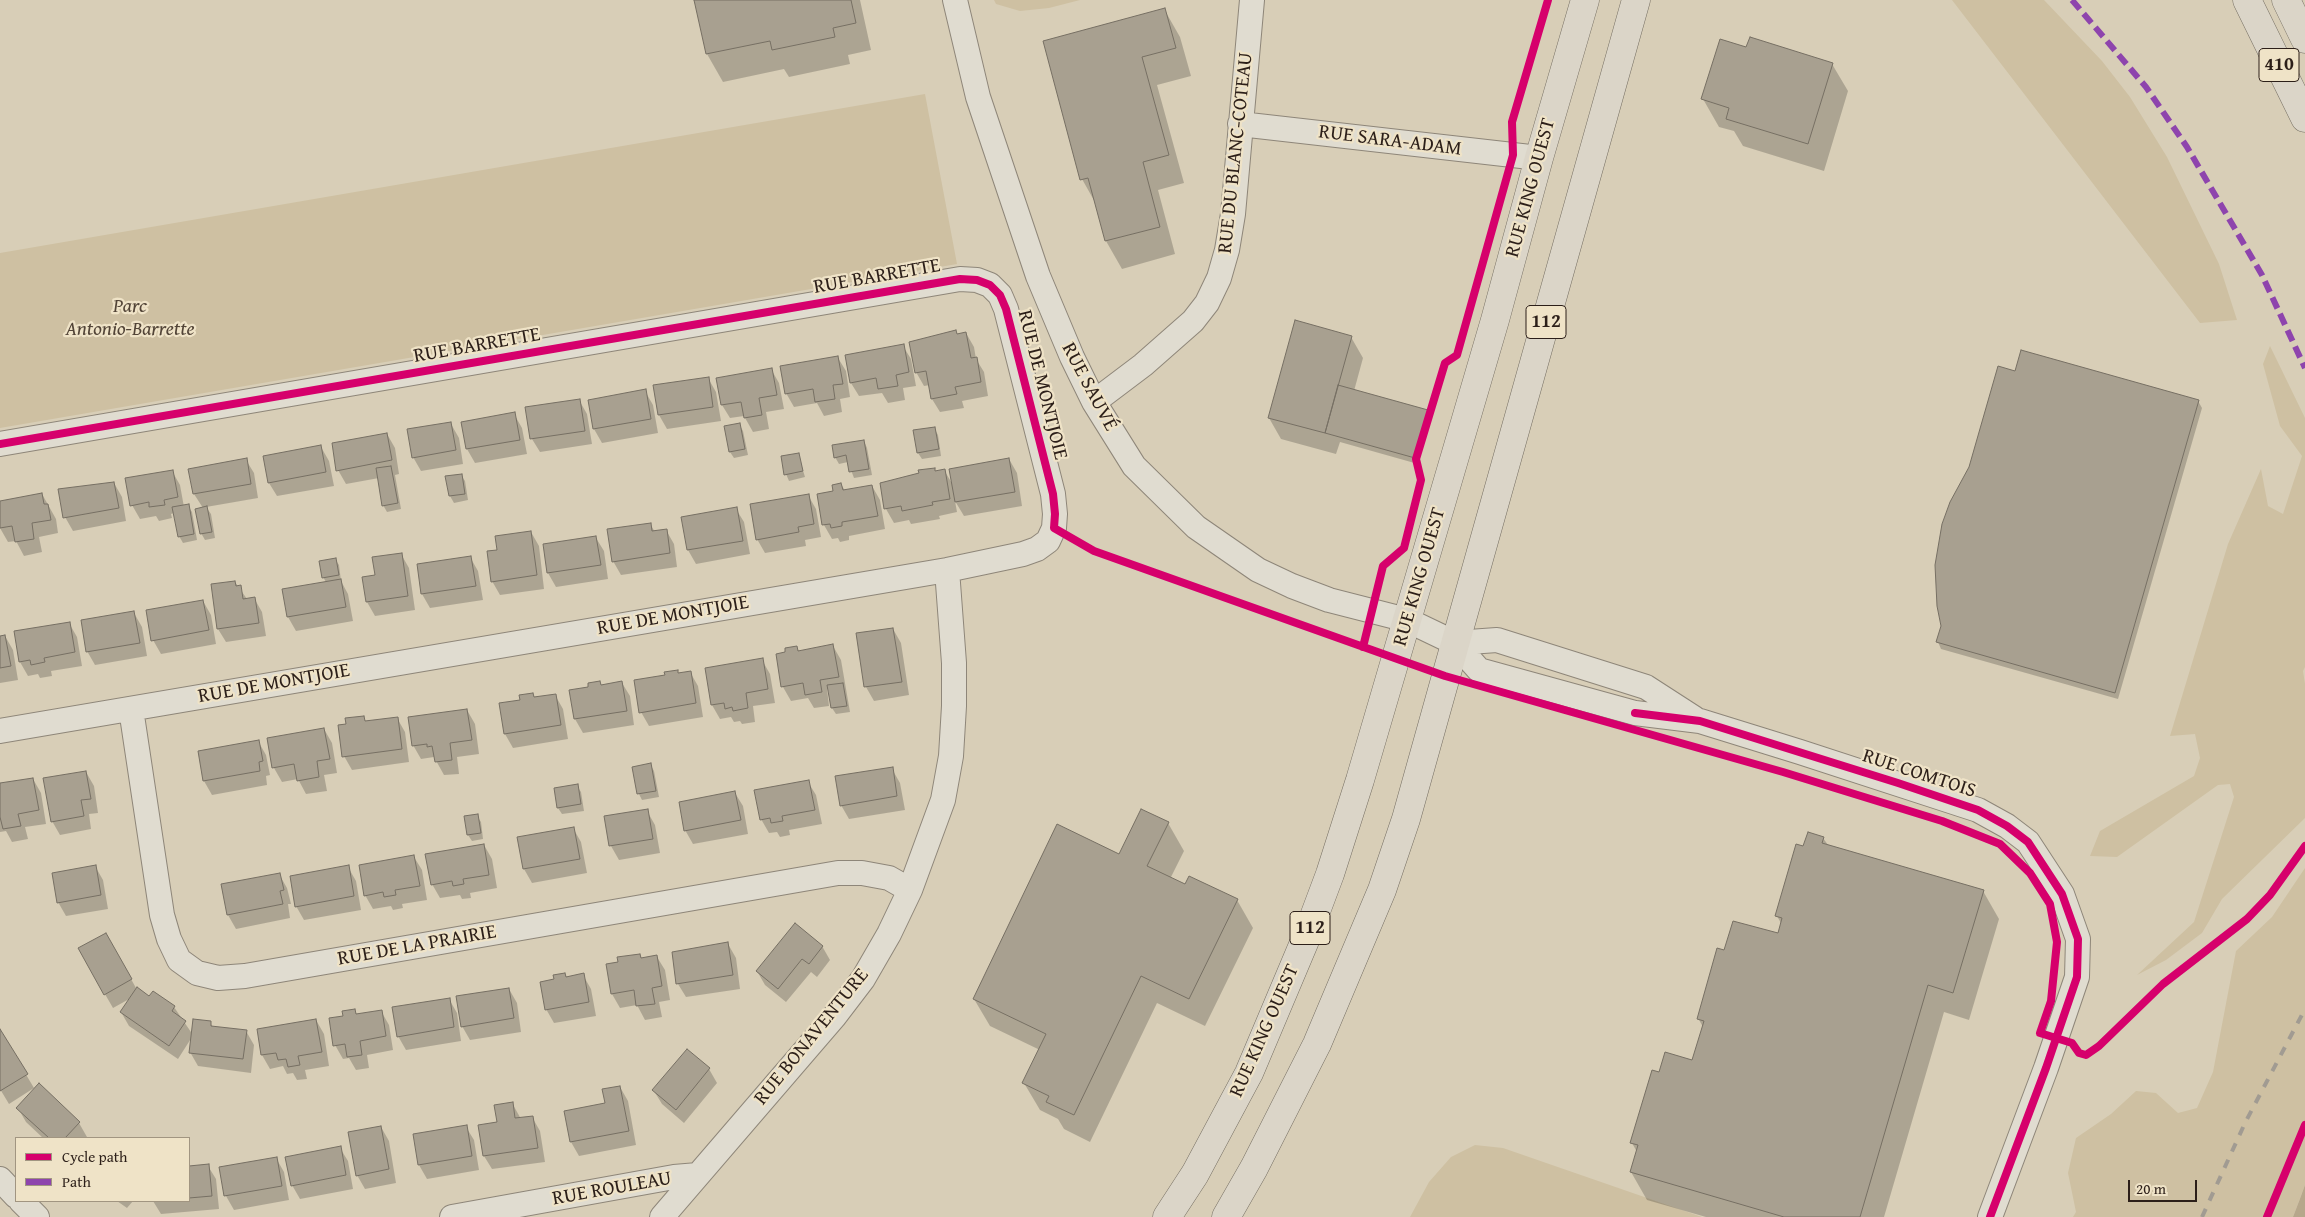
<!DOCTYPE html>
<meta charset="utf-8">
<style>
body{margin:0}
#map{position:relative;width:2305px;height:1217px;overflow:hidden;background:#d8ceb7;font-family:"Gentium Book Plus",serif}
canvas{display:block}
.legend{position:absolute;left:15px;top:1137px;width:175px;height:65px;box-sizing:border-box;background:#efe3c7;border:1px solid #a19581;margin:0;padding:6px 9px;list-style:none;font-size:15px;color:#2c1f19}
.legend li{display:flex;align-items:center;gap:10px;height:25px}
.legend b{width:25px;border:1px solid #a19581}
.scale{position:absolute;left:2128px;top:1180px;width:69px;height:22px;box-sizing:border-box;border:2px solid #2c1f19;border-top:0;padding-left:6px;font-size:15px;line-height:18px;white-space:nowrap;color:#2c1f19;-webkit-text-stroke:4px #efe3c7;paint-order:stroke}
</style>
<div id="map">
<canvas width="2305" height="1217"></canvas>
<ul class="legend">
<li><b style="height:6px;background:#d6006c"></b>Cycle path</li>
<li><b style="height:6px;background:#8e44ad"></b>Path</li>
</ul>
<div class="scale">20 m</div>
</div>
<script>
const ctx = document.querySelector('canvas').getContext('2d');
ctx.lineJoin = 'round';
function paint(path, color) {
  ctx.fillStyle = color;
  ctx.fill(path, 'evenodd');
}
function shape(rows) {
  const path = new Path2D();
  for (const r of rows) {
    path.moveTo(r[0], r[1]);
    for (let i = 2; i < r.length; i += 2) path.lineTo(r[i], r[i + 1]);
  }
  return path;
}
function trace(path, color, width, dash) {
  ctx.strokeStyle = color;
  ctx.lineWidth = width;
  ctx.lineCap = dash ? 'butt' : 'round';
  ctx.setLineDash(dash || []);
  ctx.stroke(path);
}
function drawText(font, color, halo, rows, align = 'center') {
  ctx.font = font + ' "Gentium Book Plus",serif';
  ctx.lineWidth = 4.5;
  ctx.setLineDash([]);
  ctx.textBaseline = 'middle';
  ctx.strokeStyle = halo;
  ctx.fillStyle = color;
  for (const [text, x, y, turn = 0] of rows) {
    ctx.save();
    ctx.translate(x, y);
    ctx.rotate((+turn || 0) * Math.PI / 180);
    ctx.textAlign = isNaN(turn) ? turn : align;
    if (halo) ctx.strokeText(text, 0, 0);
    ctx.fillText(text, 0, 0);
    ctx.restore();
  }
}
paint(shape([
 [994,0,1080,0,1049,8,1020,11,996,4],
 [1952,0,2044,0,2102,61,2130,97,2167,157,2219,264,2237,320,2200,323],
 [925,94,957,264,0,428,0,253],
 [2270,346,2305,418,2305,667,2303,671,2305,684,2305,818,2222,899,2202,933,2166,960,2137,975,2194,922,2234,797,2230,784,2218,785,2117,857,2090,856,2100,831,2194,776,2200,758,2195,734,2170,736,2228,544,2261,469,2268,506,2283,514,2302,456,2280,426,2263,364],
 [2305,868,2305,1185,2293,1217,2073,1217,2076,1212,2068,1173,2076,1138,2111,1114,2136,1091,2156,1093,2178,1113,2197,1108,2213,1072,2236,951,2272,917],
 [1475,1145,1503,1148,1702,1217,1410,1217,1429,1182,1451,1157]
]), '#cec0a2');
paint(shape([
 [2305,1185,2305,1217,2293,1217,2301,1196]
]), '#b6a78b');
paint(shape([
 [696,0,860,0,871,50,848,55,850,64,789,77,784,69,723,82,707,54],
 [1164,9,1180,37,1191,76,1157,85,1184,183,1158,190,1175,254,1122,269,1106,241,1096,204,1082,179],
 [1747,49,1832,64,1848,91,1824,171,1743,146,1734,131,1719,127,1703,99],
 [966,333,974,347,976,359,984,372,988,396,962,401,964,408,940,412,932,399,930,385,924,386,916,372,957,335],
 [1351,337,1363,358,1354,391,1428,411,1431,418,1418,464,1340,442,1336,454,1281,439,1269,418],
 [903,346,911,359,916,386,903,388,905,400,888,403,882,393,859,396,851,383],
 [838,358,846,371,850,397,840,399,842,412,824,416,817,403,794,407,786,393],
 [771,369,779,383,784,409,766,412,769,429,753,432,744,416,730,418,722,405],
 [2016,373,2198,401,2202,408,2118,699,1941,649,1938,642,1971,468],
 [708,378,716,392,721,421,667,429,659,415,654,386],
 [645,391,653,405,658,433,602,443,594,429],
 [579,400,587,414,592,444,540,452,532,439],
 [514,414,522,428,527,454,475,463,467,449,462,423],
 [451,424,459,438,463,464,421,471,413,457],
 [739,424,743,431,748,455,734,458,730,452],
 [934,428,938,435,941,456,922,459,918,453],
 [387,434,395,448,399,474,395,475,401,509,387,512,383,505,379,478,346,484,338,470],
 [864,441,867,448,872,475,854,478,848,462,839,464,835,457],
 [321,447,329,461,334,486,277,496,269,483],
 [798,454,805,477,789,481,786,474],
 [1009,459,1017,473,1022,506,964,516,955,501,957,512,939,516,940,519,911,524,909,520,894,523,886,509,881,484,934,469,936,472,944,470,953,485],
 [246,460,254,473,258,498,206,507,211,514,215,538,205,540,201,533,203,508,194,494,190,470],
 [172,471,180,485,184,507,188,506,192,512,197,540,183,543,179,536,174,513,171,514,172,518,159,521,156,516,140,519,132,505],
 [461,475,465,481,468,500,454,503,450,496,447,477],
 [114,483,122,497,126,521,73,531,65,517],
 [841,484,845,491,872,486,880,500,885,529,849,536,849,540,840,542,838,538,832,539,824,525,818,495,834,492],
 [42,494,56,519,58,533,39,537,42,552,24,556,16,541,8,542,0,528,0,502],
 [808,495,816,509,821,537,805,540,806,546,765,553,757,539],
 [736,509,744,522,750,554,696,564,688,550,683,518],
 [650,524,655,532,666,530,674,544,677,567,621,575,613,561],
 [531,532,539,546,544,589,500,595,492,581,498,551],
 [596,538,604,551,608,579,556,587,548,573],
 [401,554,409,568,415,610,375,616,367,602,363,578,376,576],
 [470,557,478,571,483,600,430,608,422,594],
 [335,559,339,565,341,581,348,594,353,621,296,631,288,617,284,590,326,582,323,577],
 [235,582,247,599,254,598,262,612,266,636,226,642,218,629],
 [203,601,211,615,216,644,161,654,153,640],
 [134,613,142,627,147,656,95,665,87,651],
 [69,623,77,637,82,666,51,671,52,676,40,678,38,674,28,676,20,662,16,632],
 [893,629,901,643,909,695,874,701,866,687,857,634],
 [5,636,13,650,18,680,0,683,0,637],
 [833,646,841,660,850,712,836,714,832,708,829,689,827,689,829,706,814,708,808,698,791,701,783,687,777,655,787,653,797,647,799,652],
 [762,660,770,674,775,703,753,706,755,722,742,724,740,721,734,722,731,717,720,719,712,705],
 [677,671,679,674,690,672,698,686,703,717,649,726,641,712,666,676],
 [622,683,630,696,634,725,583,733,575,719,590,688],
 [555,695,563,709,568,739,513,748,505,734,534,698],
 [467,710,475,724,479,754,457,757,459,774,444,775,434,757,421,759,413,745],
 [363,717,367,723,397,718,405,732,409,762,352,770,344,756,347,725],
 [324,729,332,743,337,773,324,775,327,791,306,794,298,779,282,782,274,768,268,739],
 [258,741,266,755,270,775,266,776,267,785,212,795,204,781,199,752],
 [650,764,654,771,659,797,642,800,639,794],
 [892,769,900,783,905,810,849,819,841,805],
 [86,772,94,786,98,813,89,814,91,829,60,835,52,821],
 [33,779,41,793,46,824,25,827,28,839,12,842,6,831,0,832,0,785],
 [808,782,816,795,822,824,789,830,790,835,780,837,777,832,769,833,761,819],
 [577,786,581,792,584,811,562,814,558,808],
 [735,793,743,806,748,834,693,844,685,830],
 [647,811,655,825,660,853,619,860,611,846,606,817],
 [477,816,481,822,483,839,472,841,468,835],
 [1168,823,1184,851,1170,879,1186,886,1237,900,1253,928,1205,1026,1157,1003,1090,1142,1064,1129,1058,1119,1040,1110,1024,1083,1040,1050,990,1026,974,999,1119,856],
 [573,828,581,842,587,873,532,883,524,869,519,838],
 [1823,838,1828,845,1983,891,1999,919,1969,1020,1944,1012,1884,1217,1706,1217,1647,1200,1631,1172,1637,1152,1632,1143,1660,1073,1693,1061,1703,1027,1698,1018,1725,952,1779,935,1782,925,1777,916,1804,848],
 [484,845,492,859,497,888,470,893,471,898,462,899,460,895,440,898,432,884],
 [414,857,422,870,427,900,402,904,403,908,393,910,391,906,373,909,365,895],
 [95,866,103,880,108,909,66,916,58,902],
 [348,867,356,881,361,910,304,920,296,906],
 [279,874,287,888,291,904,288,904,290,918,236,929,228,915,222,885],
 [106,934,136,988,150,998,174,1007,193,1035,210,1023,213,1027,246,1031,254,1045,251,1073,198,1066,190,1052,192,1037,178,1059,129,1026,121,1012,131,998,113,1008,79,949],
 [728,944,736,958,740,989,686,997,678,984],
 [822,946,830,960,817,977,811,972,786,1002,765,985,757,971],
 [640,955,642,959,657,957,665,970,670,1000,659,1002,662,1017,645,1020,637,1005,620,1008,612,994,608,965],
 [565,974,567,978,583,975,591,989,596,1016,554,1023,546,1009,555,980],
 [509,989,517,1003,521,1032,470,1040,462,1026],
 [449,999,457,1013,461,1041,406,1050,398,1036],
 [354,1010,357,1015,381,1011,389,1025,393,1050,367,1055,369,1068,356,1070,349,1058,343,1059,335,1045,345,1017],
 [316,1020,324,1034,329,1066,305,1070,307,1079,297,1080,293,1073,287,1074,283,1066,270,1069,262,1055,258,1030],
 [0,1031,34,1088,9,1104,0,1089],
 [687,1051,709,1069,717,1083,684,1123,662,1104,654,1091],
 [620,1087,628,1101,636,1145,579,1156,571,1142],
 [512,1103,521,1119,532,1117,540,1131,545,1162,492,1169,484,1156,498,1123],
 [18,1108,79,1123,87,1137,43,1138,26,1122],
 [381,1127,389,1141,396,1183,365,1189,357,1175],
 [466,1127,474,1140,479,1170,427,1179,419,1165,414,1135],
 [340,1148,348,1161,353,1189,300,1199,292,1185],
 [276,1158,284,1172,289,1200,234,1210,226,1196,221,1168],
 [208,1166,216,1179,219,1209,161,1214,153,1201,189,1201,189,1167],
 [117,1201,133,1201,127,1208]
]), '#0003');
const building = shape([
 [694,0,851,0,856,23,833,28,835,37,772,50,770,41,706,54,694,0],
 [1165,8,1176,48,1142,57,1169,155,1143,162,1160,227,1105,241,1088,178,1080,180,1043,41,1165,8],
 [1750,37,1833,63,1808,144,1726,119,1729,108,1701,99,1720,39,1746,47,1750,37],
 [1295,320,1352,336,1325,433,1268,418,1295,320],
 [956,330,957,334,966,332,971,358,977,357,981,382,955,387,957,394,931,399,926,371,915,373,909,342,956,330],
 [904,344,909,372,896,375,898,386,878,389,876,378,850,383,845,355,904,344],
 [2021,350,2199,400,2115,693,1936,642,1941,626,1937,606,1935,565,1942,524,1950,502,1969,467,1998,366,2015,371,2021,350],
 [838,356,843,384,833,385,835,399,815,402,813,389,785,394,780,366,838,356],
 [772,368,777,395,759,398,762,415,744,418,741,402,721,405,716,378,772,368],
 [709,377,713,407,658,415,653,385,709,377],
 [1338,385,1428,410,1415,458,1325,433,1338,385],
 [646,389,651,419,593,429,588,400,646,389],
 [580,399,585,431,530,439,525,407,580,399],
 [515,412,520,440,466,449,461,422,515,412],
 [451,422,456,450,412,458,407,429,451,422],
 [740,423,745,449,729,452,724,426,740,423],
 [935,427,939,449,917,453,913,430,935,427],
 [387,433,392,460,336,471,332,443,387,433],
 [864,440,869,469,849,472,846,455,834,458,832,445,864,440],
 [321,445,326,472,268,483,263,456,321,445],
 [799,453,803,471,784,475,781,456,799,453],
 [247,458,251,484,193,494,188,469,247,458],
 [1009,458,1015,492,955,502,949,469,1009,458],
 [391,466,398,503,382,506,376,468,391,466],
 [935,468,935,471,945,469,950,499,932,502,933,505,902,511,901,506,884,509,880,483,919,473,918,470,935,468],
 [173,470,178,497,164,500,165,505,149,507,149,502,130,506,125,478,173,470],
 [462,474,465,494,449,496,445,476,462,474],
 [114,482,119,508,63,518,58,489,114,482],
 [841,483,843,490,872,485,878,516,842,522,842,526,831,528,830,524,822,525,817,494,833,491,832,485,841,483],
 [42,493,44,504,48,504,51,520,32,523,34,539,15,542,12,526,0,528,0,501,42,493],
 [809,494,814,524,798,527,799,532,756,540,750,504,809,494],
 [189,504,194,534,178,537,172,507,189,504],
 [207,506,212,532,200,534,195,509,207,506],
 [737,507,743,541,687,550,681,517,737,507],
 [651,523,652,531,667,529,670,553,612,562,607,529,651,523],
 [531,531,537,575,491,582,487,551,497,550,495,536,531,531],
 [596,536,601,565,547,573,543,544,596,536],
 [402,553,408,596,366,602,362,577,375,575,372,557,402,553],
 [471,556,476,586,421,594,417,564,471,556],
 [336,558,339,575,322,578,319,561,336,558],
 [341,579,346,607,287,617,282,589,341,579],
 [235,581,236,586,241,585,243,599,255,597,259,623,217,629,211,584,235,581],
 [203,600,209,630,151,641,146,610,203,600],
 [134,611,140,643,86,652,81,620,134,611],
 [70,622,75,652,44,658,45,662,31,665,30,660,19,662,14,631,70,622],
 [893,628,902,682,864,687,856,633,893,628],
 [5,635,11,666,0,668,0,636,5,635],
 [833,644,839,677,820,680,822,692,805,695,803,683,781,687,776,654,785,652,785,648,797,646,798,651,833,644],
 [763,658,768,689,746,693,748,708,733,711,732,707,725,709,724,703,711,705,705,668,763,658],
 [678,670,678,673,691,671,696,703,639,713,634,680,665,675,664,672,678,670],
 [600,681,601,685,622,681,627,711,574,719,569,690,588,687,588,683,600,681],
 [843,683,847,706,831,708,827,685,843,683],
 [533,693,534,697,556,694,561,725,504,734,499,703,520,700,519,695,533,693],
 [467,709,472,740,450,743,452,760,435,762,432,746,427,747,427,744,412,746,408,717,467,709],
 [364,716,365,721,398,717,402,749,342,757,338,725,346,724,345,718,364,716],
 [324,728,330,759,317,761,319,777,297,781,294,764,272,768,267,738,324,728],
 [259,740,263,761,259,762,260,771,203,781,198,751,259,740],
 [651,763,656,791,637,794,632,767,651,763],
 [893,767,897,796,840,806,835,776,893,767],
 [86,771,91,799,81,800,84,816,51,822,43,778,86,771],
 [33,778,39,810,18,814,21,826,3,829,0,817,0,783,33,778],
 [809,780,815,810,782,816,783,821,771,823,770,818,760,820,754,790,809,780],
 [578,784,581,804,557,808,554,788,578,784],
 [735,791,741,820,684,831,679,802,735,791],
 [648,809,653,839,609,846,604,816,648,809],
 [1141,809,1169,822,1147,866,1185,884,1189,876,1238,899,1189,999,1141,976,1074,1115,1046,1102,1049,1096,1022,1083,1046,1034,973,999,1057,824,1119,854,1141,809],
 [478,814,481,833,467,835,464,816,478,814],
 [574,827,580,859,523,869,517,837,574,827],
 [1808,832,1824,837,1822,843,1984,890,1953,993,1928,985,1860,1217,1784,1217,1630,1172,1638,1145,1630,1143,1652,1070,1659,1072,1665,1052,1692,1060,1704,1021,1697,1019,1717,948,1724,950,1733,921,1778,933,1782,918,1775,916,1796,844,1803,846,1808,832],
 [484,844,489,875,463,879,464,884,453,886,452,881,431,885,425,854,484,844],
 [414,855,420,886,395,890,396,895,384,897,383,892,364,896,359,865,414,855],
 [96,865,101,895,57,903,52,873,96,865],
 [349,865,354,896,295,907,290,876,349,865],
 [280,873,284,890,280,891,283,904,227,915,221,884,280,873],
 [795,923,823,946,809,964,802,959,778,989,756,971,795,923],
 [106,933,132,979,104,995,78,948,106,933],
 [728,942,733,975,676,984,672,952,728,942],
 [640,954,641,958,657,955,662,986,652,988,655,1004,636,1006,634,990,611,994,606,964,618,962,617,957,640,954],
 [565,973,566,977,584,973,589,1002,545,1010,540,982,554,979,553,975,565,973],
 [137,987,149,996,153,991,175,1006,172,1011,186,1021,169,1046,120,1012,137,987],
 [509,988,514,1018,461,1027,456,996,509,988],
 [450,998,454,1027,397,1037,392,1007,450,998],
 [355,1009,356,1014,382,1010,386,1036,360,1041,362,1055,347,1057,345,1044,333,1046,329,1018,343,1016,342,1011,355,1009],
 [193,1019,211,1021,211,1026,247,1030,243,1059,189,1053,193,1019],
 [316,1019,322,1052,298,1056,300,1065,288,1067,286,1059,278,1060,276,1053,261,1055,257,1029,316,1019],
 [0,1029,28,1074,0,1091,0,1029],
 [687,1049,710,1068,676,1110,652,1090,687,1049],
 [39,1083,80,1122,65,1138,49,1138,16,1108,39,1083],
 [620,1086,629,1131,570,1142,564,1111,605,1103,602,1089,620,1086],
 [513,1102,515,1118,533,1116,538,1148,483,1156,478,1125,497,1122,494,1105,513,1102],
 [467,1125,472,1156,418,1165,413,1134,467,1125],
 [381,1126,389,1169,356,1176,348,1132,381,1126],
 [341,1146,346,1175,291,1186,285,1157,341,1146],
 [277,1157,282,1186,224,1196,219,1167,277,1157],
 [209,1164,212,1196,189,1198,189,1166,209,1164]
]);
paint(building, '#a8a090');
trace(building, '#766f63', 1);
const street = shape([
 [955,0,978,97,1038,276,1072,357,1094,402,1134,466,1196,527,1258,570,1292,586,1329,600,1407,620,1455,643,1479,670,1635,713,1700,721,1800,752,1978,810,2007,826,2028,842,2062,894,2078,939,2077,977,2046,1068,1990,1217],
 [1240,124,1539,158],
 [1094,402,1143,365,1193,321,1207,303,1219,278,1227,250,1233,214,1252,0],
 [0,444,960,279,977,280,990,285,1000,295,1006,309,1053,494,1055,514,1054,528,1048,541,1037,549,1023,554,947,570,0,731],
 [1455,643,1497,640,1646,687,1694,718],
 [131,709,162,915,169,939,179,960,197,973,218,978,245,976,838,873,862,873,889,878,910,890],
 [0,1179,16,1196],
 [21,1201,37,1217],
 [452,1217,674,1177,698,1175],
 [662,1217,834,1017,863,979,889,934,910,890,943,800,951,756,954,706,954,663,947,570]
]);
const primary = shape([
 [1167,1217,1195,1174,1249,1073,1306,938,1330,874,1360,780,1495,320,1539,158,1585,0],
 [1226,1217,1254,1168,1317,1044,1382,890,1406,819,1441,694,1636,0]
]);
const highway = shape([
 [2247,0,2305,118],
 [2286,0,2305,39]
]);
trace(street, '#8e8679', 26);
trace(primary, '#766f63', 29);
trace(highway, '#766f63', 29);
trace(street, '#e0dcd0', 24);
trace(primary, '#dbd5c8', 28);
trace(highway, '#dbd5c8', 28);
trace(shape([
 [2202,1217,2245,1123,2305,1009]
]), '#a19b92', 4, [9, 9]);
trace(shape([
 [2072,0,2146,87,2187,147,2262,275,2305,368]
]), '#8e44ad', 6, [12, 6]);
trace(shape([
 [0,444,960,279,977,280,990,285,1000,295,1006,309,1053,494,1055,514,1054,528,1094,551,1445,676,1783,772,1942,821,2000,844,2030,873,2050,904,2057,942,2051,1001,2040,1033,2072,1043,2079,1053,2086,1055,2099,1046,2163,984,2247,919,2270,895,2305,846],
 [1363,647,1383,566,1404,548,1421,480,1416,459,1445,363,1457,355,1513,155,1512,122,1548,0],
 [1635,713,1700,721,1898,783,1978,810,2007,826,2028,842,2062,894,2078,939,2077,977,2046,1068,1990,1217],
 [2267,1217,2305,1125]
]), '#d6006c', 8);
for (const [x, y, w] of [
 [2279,65,40],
 [1546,322,40],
 [1310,928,40]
]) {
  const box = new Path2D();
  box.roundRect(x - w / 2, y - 16.5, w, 33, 4);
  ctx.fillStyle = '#efe3c7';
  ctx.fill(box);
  trace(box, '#2c1f19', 1);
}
drawText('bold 19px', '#2c1f19', null, [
 ["410",2279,65],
 ["112",1546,322],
 ["112",1310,928]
]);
drawText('20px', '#2c1f19', '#efe3c7', [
 ["RUE SARA-ADAM",1390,141,7],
 ["RUE DU BLANC-COTEAU",1236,153,-84],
 ["RUE KING OUEST",1531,188,-75],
 ["RUE BARRETTE",877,277,-10],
 ["RUE BARRETTE",477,346,-10],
 ["RUE DE MONTJOIE",1042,385,76],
 ["RUE SAUVÉ",1089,387,62],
 ["RUE KING OUEST",1420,577,-74],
 ["RUE DE MONTJOIE",673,616,-10],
 ["RUE DE MONTJOIE",274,684,-10],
 ["RUE COMTOIS",1919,774,18],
 ["RUE DE LA PRAIRIE",417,946,-10],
 ["RUE KING OUEST",1265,1031,-66],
 ["RUE BONAVENTURE",812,1037,-51],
 ["RUE ROULEAU",612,1189,-10]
]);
drawText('italic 20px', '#524437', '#efe3c7', [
 ["Parc",130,307],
 ["Antonio-Barrette",130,330]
]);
</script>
